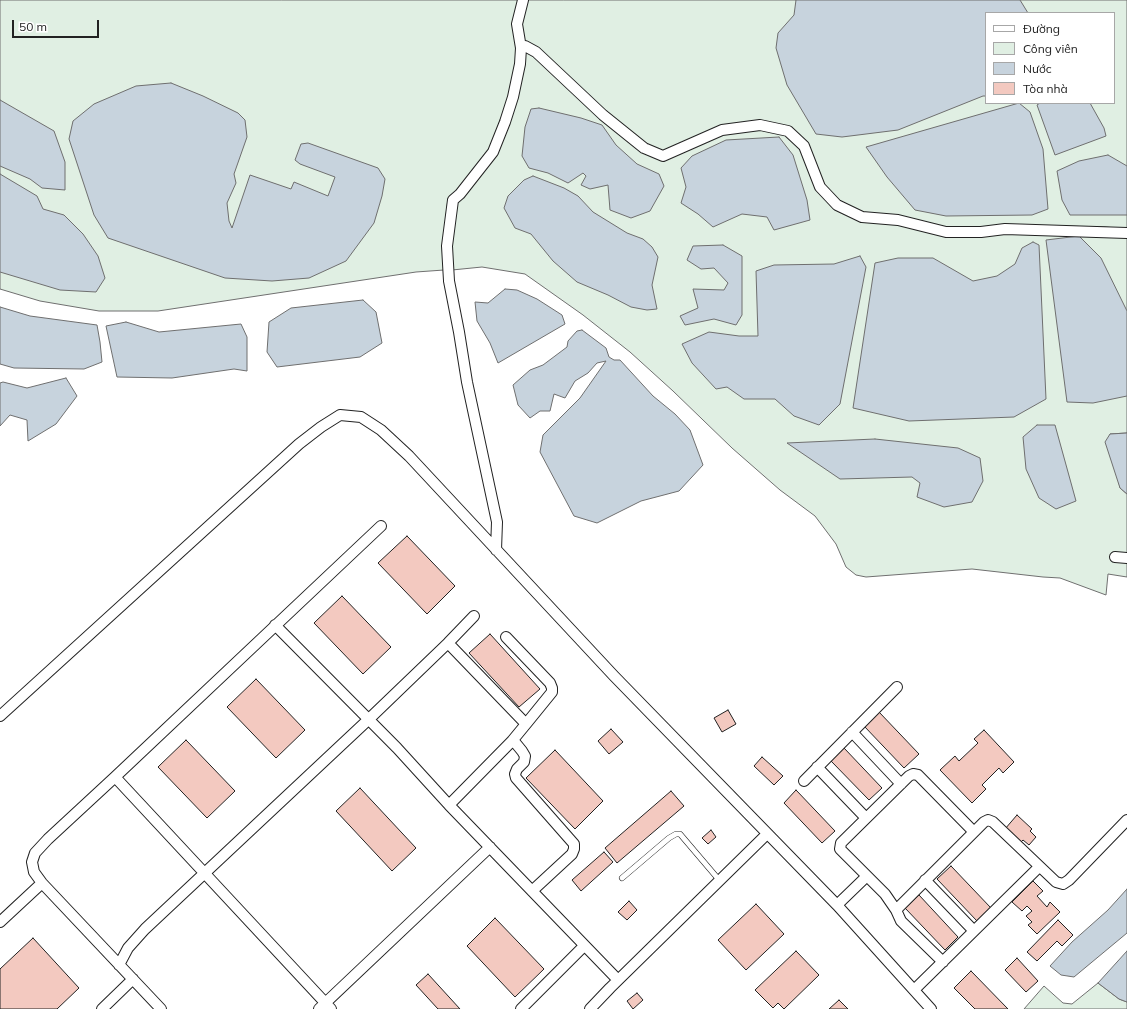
<!DOCTYPE html>
<meta charset="utf-8">
<style>
body{margin:0}
#map{position:relative;width:1127px;height:1009px;overflow:hidden;background:#fff;font-family:Mulish,sans-serif}
canvas{display:block}
.legend{position:absolute;left:985px;top:12px;width:130px;height:92px;box-sizing:border-box;background:#fff;border:1px solid #a7a7a7;margin:0;padding:5px 7px;list-style:none;font-size:12px;color:#222}
.legend li{display:flex;align-items:center;gap:8px;height:20px}
.legend b{width:20px;border:1px solid #a7a7a7}
.scale{position:absolute;left:12px;top:20px;width:87px;height:18px;box-sizing:border-box;border:2px solid #222;border-top:0;padding-left:5px;font-size:12px;line-height:14px;white-space:nowrap;color:#222;-webkit-text-stroke:3px #fff;paint-order:stroke}
</style>
<div id="map">
<canvas width="1127" height="1009"></canvas>
<ul class="legend">
<li><b style="height:5px;background:#fff"></b>Đường</li>
<li><b style="height:11px;background:#e0efe3"></b>Công viên</li>
<li><b style="height:11px;background:#c7d3dd"></b>Nước</li>
<li><b style="height:11px;background:#f3c9c0"></b>Tòa nhà</li>
</ul>
<div class="scale">50 m</div>
</div>
<script>
const ctx = document.querySelector('canvas').getContext('2d');
ctx.lineJoin = 'round';
function paint(path, color) {
  ctx.fillStyle = color;
  ctx.fill(path, 'evenodd');
}
function shape(rows) {
  const path = new Path2D();
  for (const r of rows) {
    path.moveTo(r[0], r[1]);
    for (let i = 2; i < r.length; i += 2) path.lineTo(r[i], r[i + 1]);
  }
  return path;
}
function trace(path, color, width, dash) {
  ctx.strokeStyle = color;
  ctx.lineWidth = width;
  ctx.lineCap = dash ? 'butt' : 'round';
  ctx.setLineDash(dash || []);
  ctx.stroke(path);
}
const green = shape([
 [0,0,1127,0,1127,229,1105,227,1003,225,980,228,946,227,863,213,839,202,824,185,807,143,760,121,663,152,646,145,604,111,526,41,516,63,509,97,489,150,457,191,448,198,443,245,444,270,416,272,158,311,99,311,40,301,0,289,0,0],
 [986,13,1114,13,1114,103,986,103,986,13],
 [525,51,534,56,642,152,662,161,723,134,760,129,785,134,801,149,816,189,861,221,1006,233,1127,237,1127,433,1110,434,1120,488,1127,494,1127,577,1108,574,1106,595,1060,578,1043,577,972,569,866,577,856,575,846,567,836,544,815,516,780,490,732,448,673,391,630,352,583,315,525,274,482,267,452,270,451,246,456,202,463,197,497,154,525,51],
 [1098,983,1119,999,1127,1002,1127,1009,1024,1009,1044,986,1063,1003,1072,1004,1098,983]
]);
paint(green, '#e0efe3');
trace(green, '#6f6f6f', 1);
const water = shape([
 [796,0,1020,0,1028,13,986,13,986,96,983,96,898,130,842,137,816,134,787,85,776,48,778,33,794,15,796,0],
 [171,83,203,96,238,113,245,120,247,137,234,174,236,183,227,203,229,221,232,228,250,175,291,189,294,182,328,196,335,177,300,164,295,160,301,144,308,143,378,168,385,179,382,196,374,223,346,261,309,278,272,281,225,278,108,238,94,215,69,139,73,121,94,104,136,86,171,83],
 [0,100,54,131,65,162,65,190,42,188,30,179,0,166,0,100],
 [1019,103,1030,112,1043,149,1048,209,1032,215,946,216,915,210,887,177,866,147,1019,103],
 [1040,103,1090,103,1104,128,1106,136,1055,155,1037,105,1040,103],
 [539,108,581,118,602,125,616,145,637,164,659,174,664,186,650,211,631,218,610,210,608,185,590,189,581,185,586,176,583,173,568,183,548,173,529,168,522,156,525,127,531,109,539,108],
 [779,137,793,155,807,200,810,220,774,230,767,217,742,214,713,227,698,214,681,203,686,187,681,168,692,156,726,140,779,137],
 [1108,155,1127,166,1127,215,1070,215,1062,200,1057,171,1079,161,1108,155],
 [0,174,37,196,43,209,64,215,83,234,98,256,105,278,96,292,60,290,0,272,0,174],
 [533,176,564,188,578,196,593,212,627,233,643,239,652,247,658,257,652,285,657,309,647,310,631,307,608,295,577,282,553,261,531,234,515,228,504,208,508,196,524,180,533,176],
 [1079,236,1101,258,1127,311,1127,396,1093,403,1067,402,1046,240,1079,236],
 [1033,242,1039,245,1046,399,1014,417,909,421,853,408,875,263,898,258,933,258,973,281,997,276,1015,264,1022,248,1033,242],
 [723,245,742,256,742,315,736,325,714,319,685,325,680,316,698,308,693,289,724,290,728,283,714,268,701,269,687,260,693,246,723,245],
 [860,256,866,267,840,404,819,425,794,416,775,399,744,399,727,387,716,389,692,363,682,344,709,332,739,336,758,336,756,271,774,265,834,264,860,256],
 [505,289,517,290,537,299,562,315,565,324,498,363,490,343,477,321,475,302,488,303,505,289],
 [363,300,376,312,382,343,360,357,277,367,267,352,269,322,291,308,363,300],
 [0,307,30,316,97,325,100,342,102,362,84,369,14,368,0,364,0,307],
 [126,322,159,332,241,324,247,337,247,371,234,369,172,378,117,377,106,326,126,322],
 [582,330,606,348,609,357,614,360,620,360,653,396,675,414,690,430,703,465,679,491,641,501,597,523,574,516,540,452,543,435,580,398,606,361,597,363,588,373,575,381,565,398,554,394,550,411,540,411,530,418,518,405,513,385,530,370,543,365,567,347,568,341,577,331,582,330],
 [66,378,77,396,56,424,28,441,27,420,10,415,0,426,0,383,3,382,27,388,66,378],
 [1037,425,1055,425,1076,501,1056,509,1039,498,1026,469,1023,437,1037,425],
 [1127,433,1127,494,1120,488,1105,442,1110,434,1127,433],
 [875,439,958,448,980,458,983,481,972,502,944,507,917,497,920,483,912,477,840,479,787,443,875,439],
 [1127,889,1127,933,1074,977,1061,975,1050,966,1072,942,1108,910,1127,889],
 [1127,951,1127,1002,1119,999,1098,983,1127,951]
]);
paint(water, '#c7d3dd');
trace(water, '#6f6f6f', 1);
const building = shape([
 [407,536,455,586,427,614,378,563,407,536],
 [342,596,391,647,363,674,314,623,342,596],
 [490,634,540,689,519,707,469,653,490,634],
 [256,679,305,730,276,758,227,707,256,679],
 [728,710,736,724,722,732,714,718,728,710],
 [879,712,919,754,904,768,864,726,879,712],
 [611,729,623,742,609,754,598,741,611,729],
 [984,730,1014,762,1003,773,999,768,982,785,986,789,972,803,940,770,955,756,959,761,978,743,974,739,984,730],
 [186,740,235,791,207,818,158,767,186,740],
 [844,748,882,788,869,800,831,761,844,748],
 [555,750,603,801,575,829,526,778,555,750],
 [762,757,783,776,774,785,754,766,762,757],
 [360,788,416,848,392,871,336,811,360,788],
 [796,790,835,831,822,843,784,803,796,790],
 [671,791,684,806,617,863,605,848,671,791],
 [1017,815,1032,829,1030,831,1036,837,1029,845,1023,840,1020,843,1005,829,1017,815],
 [711,830,716,837,708,844,702,838,711,830],
 [604,852,613,862,581,891,572,880,604,852],
 [951,866,991,908,977,921,937,879,951,866],
 [1033,881,1043,891,1037,896,1047,907,1050,902,1060,912,1037,934,1028,925,1032,922,1026,916,1032,911,1027,906,1022,911,1012,902,1033,881],
 [919,895,958,937,945,950,905,908,919,895],
 [629,901,637,910,627,920,618,912,629,901],
 [756,904,784,934,746,970,718,940,756,904],
 [495,918,544,969,515,997,467,946,495,918],
 [1058,920,1073,935,1062,946,1057,941,1037,961,1027,952,1058,920],
 [33,938,79,988,57,1009,0,1009,0,969,33,938],
 [796,951,819,975,784,1009,778,1003,773,1008,755,990,796,951],
 [1017,958,1038,981,1026,992,1005,970,1017,958],
 [971,971,1008,1009,975,1009,954,988,971,971],
 [428,974,460,1009,438,1009,416,985,428,974],
 [637,993,643,1000,633,1009,627,1001,637,993],
 [839,1000,848,1009,829,1009,839,1000]
]);
paint(building, '#f3c9c0');
trace(building, '#222', 1);
const service = shape([
 [622,878,669,838,676,834,680,834,720,881]
]);
const minor = shape([
 [521,48,517,24,523,0],
 [496,550,497,522,467,382,459,332,449,281,447,246,453,200,460,194,493,152,505,122,513,97,520,64,521,48,525,46,536,52,603,115,644,148,663,156,722,130,760,125,788,131,804,146,820,187,837,205,862,217,898,220,946,232,981,232,1005,229,1127,233],
 [1115,557,1127,558],
 [275,625,397,748,449,805,618,980],
 [506,637,550,683,552,688,552,692,526,724],
 [448,643,526,724,512,741,449,805],
 [0,716,299,444,321,427,340,415,361,417,381,430,409,456,614,676,837,905,931,1009],
 [852,732,901,784],
 [513,740,522,751,525,756,524,762,517,769,515,774,516,778,574,844,574,849,572,854,532,891],
 [817,767,866,818],
 [115,777,331,1009],
 [804,781,897,687],
 [974,832,918,775,913,774,909,776,841,843,840,849,885,894,896,910,984,822,988,820,993,822,1056,882,1063,884,1069,880,1127,820],
 [925,880,974,931],
 [837,905,867,876],
 [896,910,901,921,943,962],
 [0,922,42,883],
 [119,965,128,948,145,929,369,719,448,643,474,616],
 [914,990,1039,867],
 [102,1009,133,979],
 [161,1009,42,883,34,872,32,862,35,853,48,839,115,777,381,526],
 [319,1009,490,847],
 [521,1009,584,946],
 [590,1009,610,988,767,834]
]);
trace(service, '#222', 6);
trace(minor, '#222', 12);
trace(service, '#fff', 5);
trace(minor, '#fff', 10);
</script>
